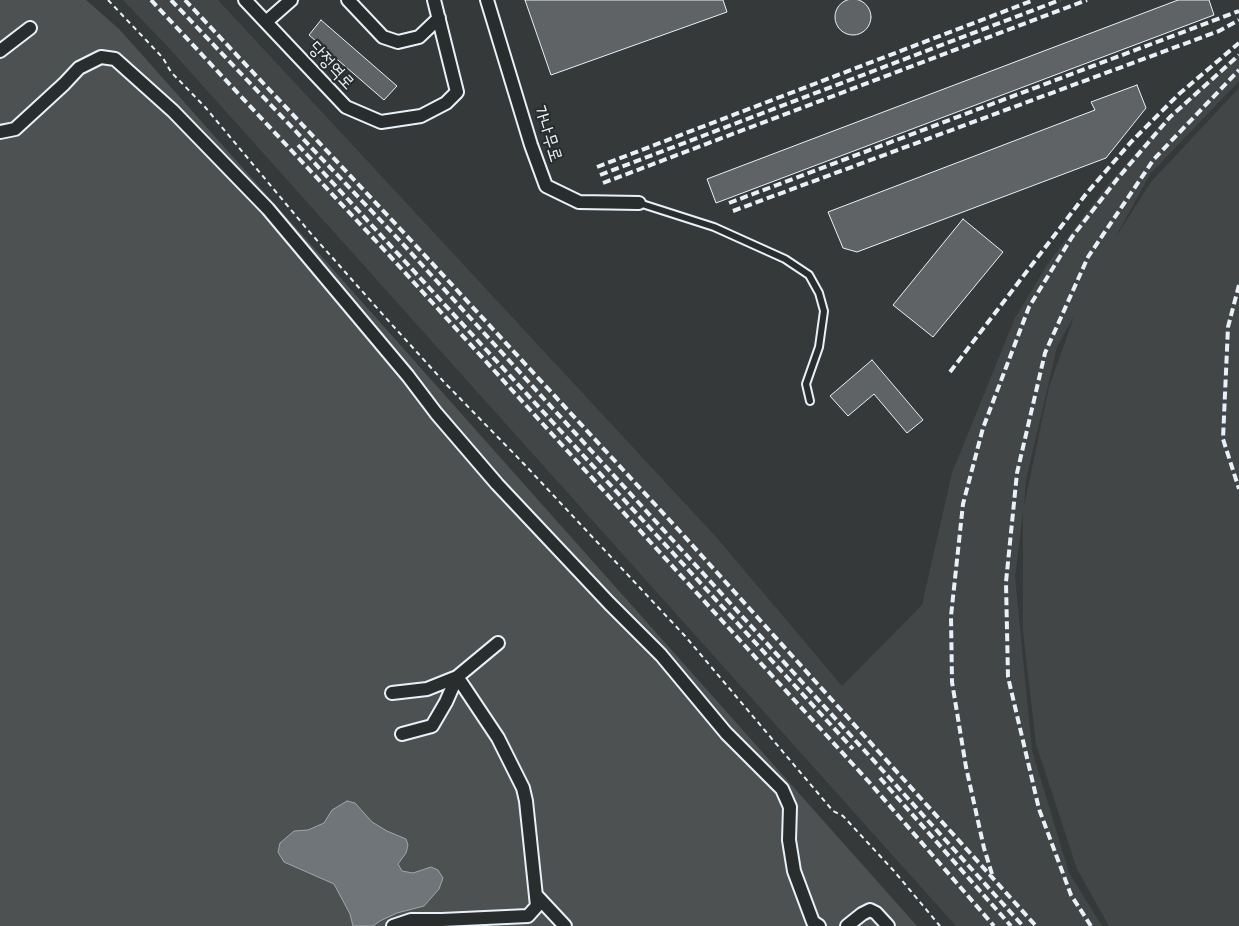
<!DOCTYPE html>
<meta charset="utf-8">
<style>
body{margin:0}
canvas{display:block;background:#35393a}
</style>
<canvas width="1239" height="926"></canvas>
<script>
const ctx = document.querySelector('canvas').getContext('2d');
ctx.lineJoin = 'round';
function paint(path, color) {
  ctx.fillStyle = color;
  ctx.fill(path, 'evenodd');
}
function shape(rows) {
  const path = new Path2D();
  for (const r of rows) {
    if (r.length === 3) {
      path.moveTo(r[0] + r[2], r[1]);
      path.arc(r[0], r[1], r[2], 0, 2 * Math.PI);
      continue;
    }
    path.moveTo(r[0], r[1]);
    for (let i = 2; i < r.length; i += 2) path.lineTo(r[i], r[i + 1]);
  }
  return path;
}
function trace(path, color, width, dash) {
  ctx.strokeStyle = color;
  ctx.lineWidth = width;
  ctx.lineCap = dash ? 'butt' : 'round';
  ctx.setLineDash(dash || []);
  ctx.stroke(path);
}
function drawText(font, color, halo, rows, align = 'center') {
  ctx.font = font + ' Pangolin,"Poor Story",sans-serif';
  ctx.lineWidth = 4.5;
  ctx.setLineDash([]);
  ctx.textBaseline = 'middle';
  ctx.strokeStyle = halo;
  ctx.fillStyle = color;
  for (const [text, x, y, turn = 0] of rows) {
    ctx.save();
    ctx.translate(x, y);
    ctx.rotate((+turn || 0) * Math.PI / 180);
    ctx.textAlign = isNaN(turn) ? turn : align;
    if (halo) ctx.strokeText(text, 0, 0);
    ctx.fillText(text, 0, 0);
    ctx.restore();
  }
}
paint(shape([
 [123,0,218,0,717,538,842,686,922,605,952,473,1015,318,1049,262,1107,186,1160,125,1187,99,1239,55,1239,81,1150,174,1114,240,1151,182,1239,88,1239,926,1109,926,1077,869,1036,744,1023,631,1023,512,1015,577,1032,750,1069,873,1102,926,956,926,169,48],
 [1075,314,1049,387,1024,506,1026,480,1057,347]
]), '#424647');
paint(shape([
 [0,0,86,0,120,30,917,926,0,926]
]), '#4d5152');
const water = shape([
 [347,801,355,803,372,822,387,831,406,839,408,845,406,853,398,864,402,871,413,873,431,867,438,870,443,878,439,889,424,906,397,913,380,921,373,926,353,926,350,914,334,884,284,862,278,852,280,843,294,831,308,830,324,823,332,810,347,801]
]);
paint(water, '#707579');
trace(water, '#a0a7ac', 1);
const building = shape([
 [853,17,18],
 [525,0,723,0,727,12,551,75,525,0],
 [1178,0,1209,0,1214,15,716,203,707,179,1178,0],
 [321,20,397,86,384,100,309,35,321,20],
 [1137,85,1146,108,1106,158,857,252,843,248,828,212,1095,110,1091,102,1137,85],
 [963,219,1003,252,933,337,893,305,963,219],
 [872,360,923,420,907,433,874,394,848,416,830,396,872,360]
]);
paint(building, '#5f6365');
trace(building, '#e8f1f8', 1);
const lane = shape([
 [639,203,714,227,785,259,809,275,819,293,824,311,819,347,806,384,810,401]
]);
const street = shape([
 [245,0,346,107,381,122,421,116,446,103,457,92,434,0],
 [348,0,383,37,398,42,419,37,439,18],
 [487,0,531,145,546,186,579,202,639,203],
 [266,22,291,0],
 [0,51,30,28],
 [0,132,15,129,64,84,79,68,101,57,115,59,173,111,268,209,408,376,436,413,497,484,609,603,661,655,726,733,782,789,790,807,789,840,794,871,813,922,819,926],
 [392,693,427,689,457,677,464,687,498,738,523,788,526,801,537,906,528,916,442,920,411,920,393,926],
 [402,734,432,726,446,702,457,677,498,643],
 [537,896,565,926],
 [847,926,862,914,870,910,876,913,888,926]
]);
trace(lane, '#e8f1f8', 10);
trace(street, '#e8f1f8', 16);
trace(shape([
 [108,0,163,58,171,72,205,107,307,229,385,317,444,382,525,465,685,636,833,811,843,816,894,871,940,926]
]), '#e8f1f8', 2, [5, 4]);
trace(lane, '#2a2d2e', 6);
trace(street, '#2a2d2e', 12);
trace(shape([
 [151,0,388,254,869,782,994,926],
 [171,0,402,243,885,773,1023,926],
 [185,0,406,235,675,526,1036,926],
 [298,145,853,749],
 [597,167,1034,0],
 [600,175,1060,0],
 [603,183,1087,0],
 [729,203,1239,11],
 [733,211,1219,31,1239,20],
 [1239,285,1228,327,1223,439,1239,489],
 [950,372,1086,194,1131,142,1179,94,1239,43],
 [880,778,1011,926],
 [992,874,984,848,966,767,952,682,951,616,963,504,983,428,1029,307,1072,237,1118,178,1170,117,1239,55],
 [1091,926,1071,895,1039,809,1008,677,1006,582,1017,473,1045,353,1088,257,1154,159,1239,70]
]), '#e8f1f8', 4, [8, 4]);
drawText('18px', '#e8f1f8', '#2a2d2e', [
 ["당정역로",331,66,47],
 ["가나무로",547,134,72]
]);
</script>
